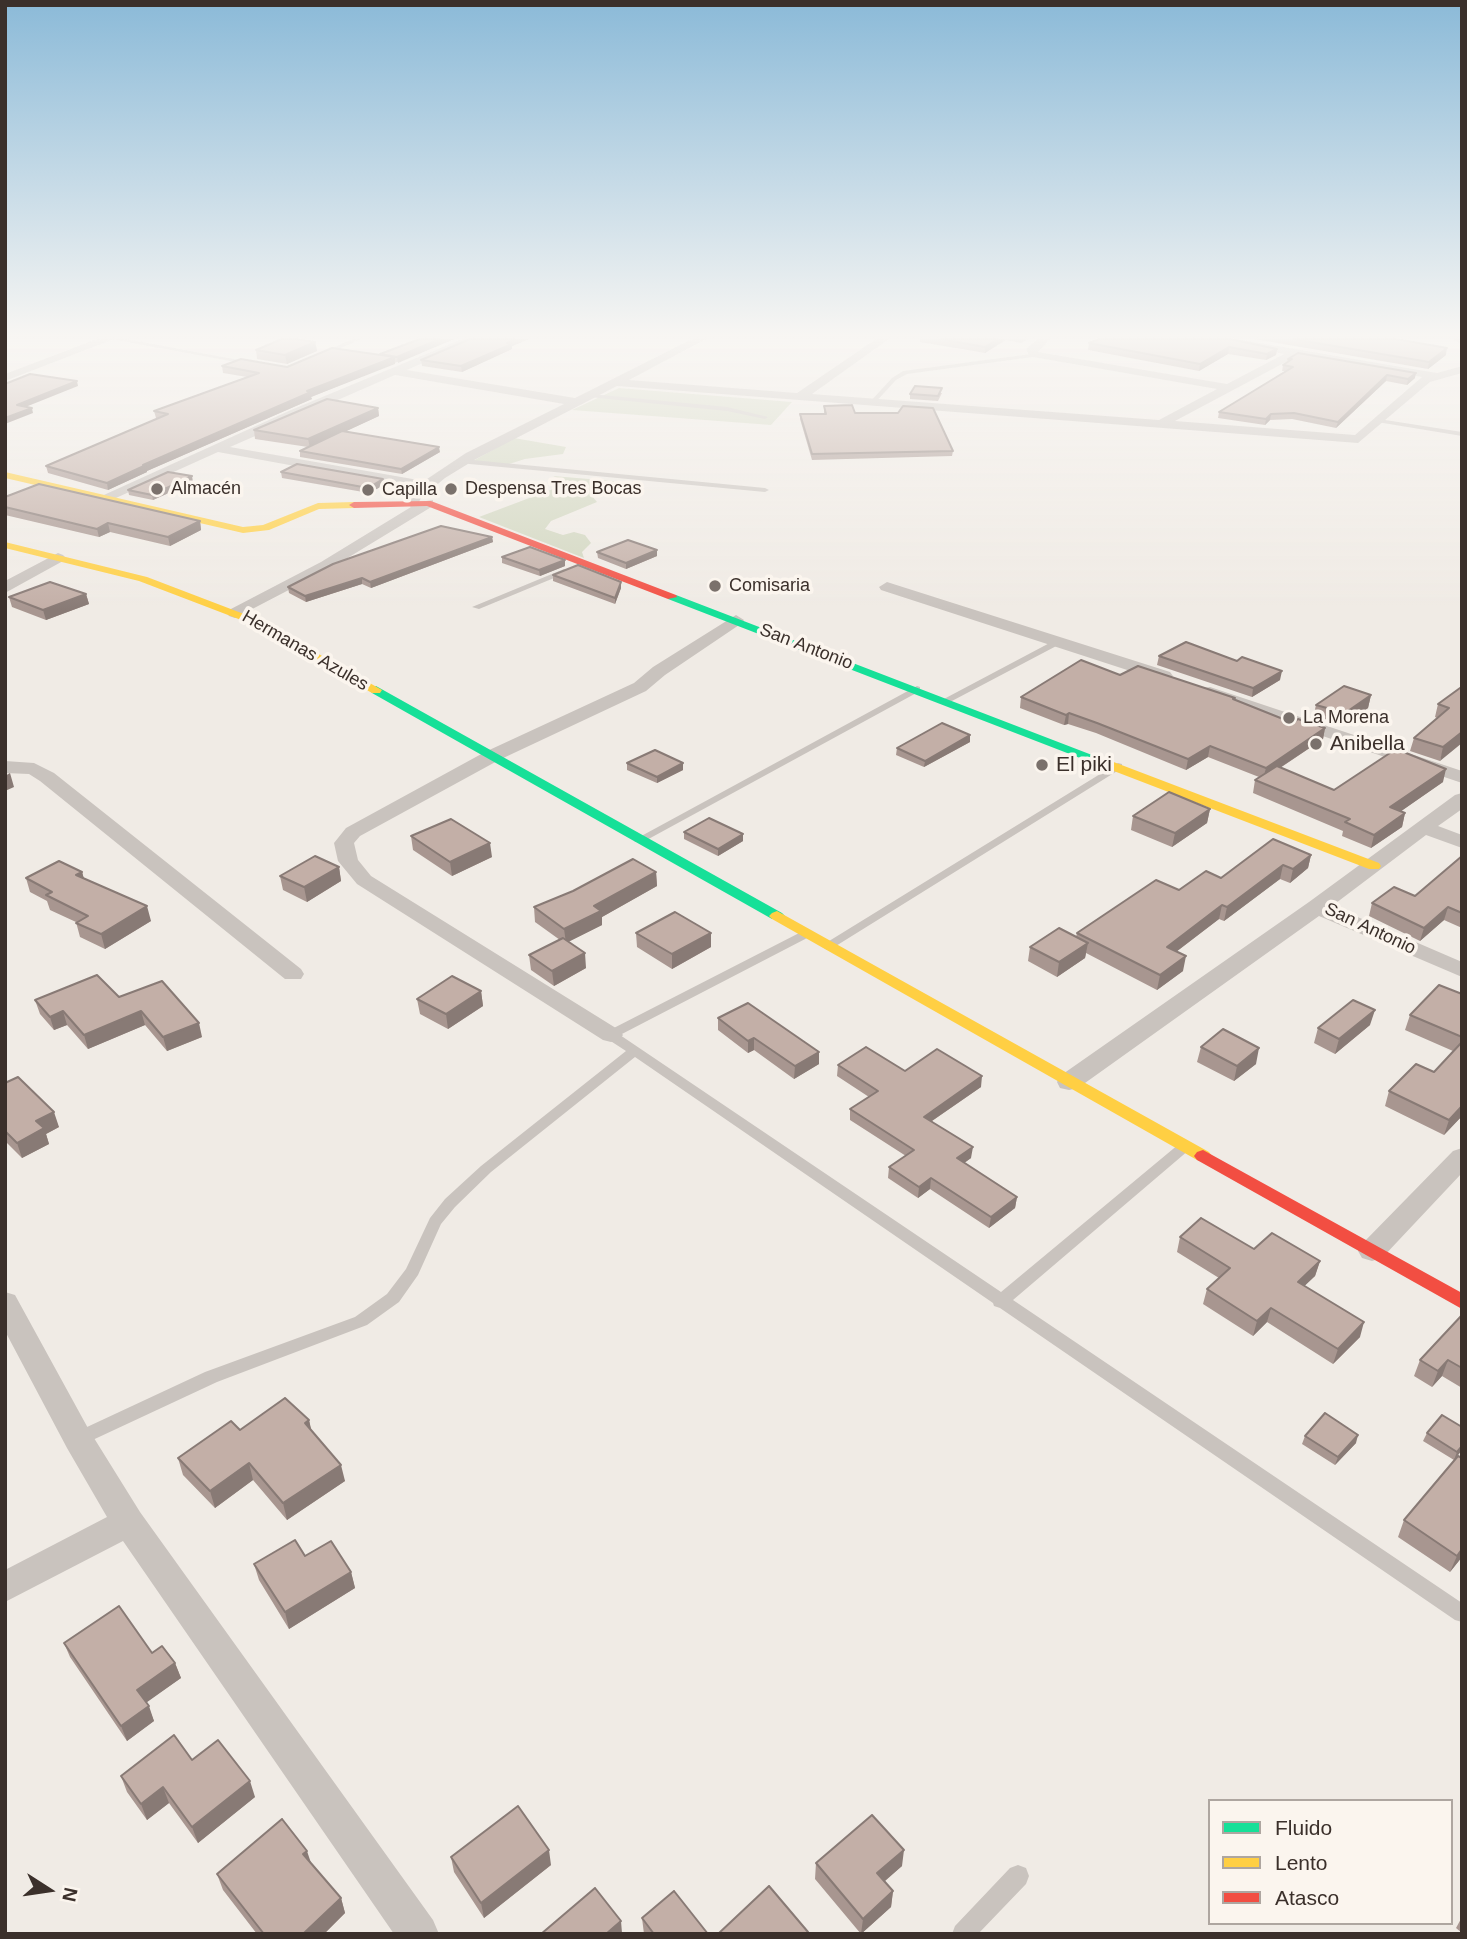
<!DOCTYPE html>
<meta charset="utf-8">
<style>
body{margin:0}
#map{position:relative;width:1467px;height:1939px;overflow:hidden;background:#f0ebe5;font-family:Arial,sans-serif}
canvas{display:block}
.frame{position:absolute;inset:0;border:7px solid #3b302b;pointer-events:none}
.legend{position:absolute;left:1208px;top:1799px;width:245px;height:126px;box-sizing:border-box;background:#fbf5ee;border:2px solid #aea6a0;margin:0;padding:9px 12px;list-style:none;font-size:21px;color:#3b302b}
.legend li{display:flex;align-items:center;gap:14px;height:35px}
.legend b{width:35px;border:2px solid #aea6a0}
.north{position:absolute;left:14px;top:1855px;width:70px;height:70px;-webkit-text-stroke:5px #fbf5ee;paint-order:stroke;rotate:102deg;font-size:19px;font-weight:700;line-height:28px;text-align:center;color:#3b302b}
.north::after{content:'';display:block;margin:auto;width:24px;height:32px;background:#3b302b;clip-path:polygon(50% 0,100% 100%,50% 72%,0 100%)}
</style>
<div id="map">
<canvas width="1467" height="1939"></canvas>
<div class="frame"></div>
<ul class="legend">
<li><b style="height:9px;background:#16e098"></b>Fluido</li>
<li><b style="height:9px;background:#ffcf43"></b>Lento</li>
<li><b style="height:9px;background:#f24e42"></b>Atasco</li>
</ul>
<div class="north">N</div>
</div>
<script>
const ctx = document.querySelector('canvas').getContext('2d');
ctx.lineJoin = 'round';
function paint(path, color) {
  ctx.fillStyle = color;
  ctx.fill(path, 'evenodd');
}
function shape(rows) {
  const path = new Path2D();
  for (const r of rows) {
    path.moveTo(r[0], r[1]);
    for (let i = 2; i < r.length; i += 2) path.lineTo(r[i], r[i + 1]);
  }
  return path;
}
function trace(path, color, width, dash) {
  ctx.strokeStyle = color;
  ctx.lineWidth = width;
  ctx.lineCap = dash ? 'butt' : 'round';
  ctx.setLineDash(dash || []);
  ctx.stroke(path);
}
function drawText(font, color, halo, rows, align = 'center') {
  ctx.font = font + ' Arial,sans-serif';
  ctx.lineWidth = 7;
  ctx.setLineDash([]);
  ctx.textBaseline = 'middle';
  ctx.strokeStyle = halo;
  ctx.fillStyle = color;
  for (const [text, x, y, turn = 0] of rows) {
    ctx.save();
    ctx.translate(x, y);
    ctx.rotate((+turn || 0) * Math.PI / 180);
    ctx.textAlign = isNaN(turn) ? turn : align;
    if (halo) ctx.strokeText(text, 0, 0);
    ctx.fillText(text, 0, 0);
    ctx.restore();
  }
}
paint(shape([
 [619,388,792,402,771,425,572,410],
 [514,438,566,447,563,454,525,459,506,465,471,462],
 [553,476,613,481,619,487,592,496,597,502,551,521,545,529,563,535,574,532,585,535,591,543,582,552,584,558,479,517,569,483]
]), '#d1d6bf');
paint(shape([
 [111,339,126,339,255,363,252,365,111,339],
 [352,339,361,339,325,355,320,354,352,339],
 [1038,353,1040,356,907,374,896,380,873,405,868,404,892,378,903,371,1038,353],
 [591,394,727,407,768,417,765,419,727,411,589,397,589,395,591,394],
 [1379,419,1462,432,1462,436,1377,422,1376,421,1379,419],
 [462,459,765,488,769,490,765,492,459,463,458,461,462,459],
 [564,569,571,571,479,609,472,607,564,569],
 [1059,638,1063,641,1062,643,950,702,947,703,942,700,1059,638],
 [917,686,920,687,920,691,643,842,635,842,634,840,917,686],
 [1118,763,1122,764,1122,768,831,949,827,950,821,946,1118,763],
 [805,930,809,931,811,934,809,937,620,1035,1001,1292,1179,1144,1189,1144,1191,1147,1189,1150,1013,1300,1462,1603,1462,1622,1455,1620,1000,1308,994,1306,993,1303,635,1057,491,1172,455,1207,441,1224,418,1275,399,1302,367,1325,217,1382,84,1444,78,1446,72,1444,70,1439,72,1434,205,1372,355,1317,387,1294,406,1269,430,1218,445,1199,481,1166,626,1051,606,1038,605,1035,606,1032,805,930],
 [1018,1865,1026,1868,1029,1876,1026,1884,978,1934,952,1934,955,1926,1010,1868,1018,1865]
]), '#c9c3be');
paint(shape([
 [97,339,114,339,5,381,5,374,97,339],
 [462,339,477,339,407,370,575,398,692,339,706,339,629,380,797,393,876,339,889,339,812,394,1159,420,1217,389,1033,357,1029,356,1026,349,1038,339,1050,339,1038,352,1227,384,1284,354,1209,339,1236,339,1437,373,1462,366,1462,373,1430,382,1358,443,617,386,476,459,445,478,421,498,419,502,433,500,433,506,331,568,235,618,229,616,227,613,229,610,321,562,411,507,405,503,416,488,218,452,107,502,97,502,95,499,291,410,462,339],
 [1297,356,1422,377,1355,435,1175,421,1297,356],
 [395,375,564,404,466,453,424,481,230,447,395,375],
 [1453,339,1462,339,1462,343,1454,341,1453,339],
 [58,553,63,555,66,558,63,561,5,593,5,581,58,553],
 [887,582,1170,672,1173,676,1164,681,1158,680,881,590,879,587,887,582],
 [736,615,744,620,742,623,665,675,646,691,499,760,360,836,354,843,358,860,371,876,619,1030,623,1035,619,1040,611,1042,603,1040,357,884,338,861,334,843,346,828,485,752,634,683,653,667,736,615],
 [1210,687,1462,771,1462,783,1204,696,1201,692,1204,688,1210,687],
 [5,761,34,763,54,773,301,969,304,974,301,979,285,979,40,781,29,774,5,773,5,761],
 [1462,793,1462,809,1438,826,1462,835,1462,848,1426,835,1332,906,1462,962,1462,977,1319,916,1078,1088,1069,1090,1060,1088,1057,1082,1060,1076,1309,902,1455,795,1462,793],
 [1462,1148,1462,1173,1382,1258,1372,1261,1362,1258,1358,1251,1362,1244,1453,1151,1462,1148],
 [5,1292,15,1295,89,1430,140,1512,433,1920,439,1934,394,1934,123,1541,5,1602,5,1570,107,1517,67,1448,5,1331,5,1292]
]), '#c9c3be');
paint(shape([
 [668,595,676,595,1118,765,1111,769,1106,768,668,599,668,595],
 [376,686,782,913,785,916,782,919,772,919,372,693,370,690,376,686]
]), '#16e098');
paint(shape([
 [5,472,243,527,263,525,318,503,354,502,359,505,354,508,319,509,269,530,243,533,5,478,5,472],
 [5,542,147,577,257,619,382,690,380,693,372,693,249,623,139,581,5,548,5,542],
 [1111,761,1379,863,1381,866,1379,869,1369,869,1106,768,1106,762,1111,761],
 [777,911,1209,1152,1212,1156,1209,1160,1203,1162,1197,1160,772,919,769,916,772,913,777,911]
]), '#ffcf43');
paint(shape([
 [431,501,676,595,677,597,668,599,427,506,354,508,349,505,354,502,431,501],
 [1203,1150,1462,1293,1462,1309,1197,1160,1194,1156,1197,1152,1203,1150]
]), '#f24e42');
paint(shape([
 [420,339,454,339,311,397,312,399,147,471,147,472,108,490,48,473,46,466,158,418,156,418,154,411,247,377,223,373,222,366,287,367,380,355],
 [470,339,529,339,512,346,512,349,462,372,422,366,421,360],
 [920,339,1028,339,1021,343,1006,340,985,353,920,342],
 [1254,339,1396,339,1446,355,1428,369],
 [315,342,317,351,287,364,257,359,256,350],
 [1089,343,1277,349,1276,355,1266,360,1228,354,1199,371,1088,350],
 [1288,359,1415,378,1407,385,1386,381,1336,428,1292,419,1270,420,1265,425,1218,418,1219,412,1285,371,1282,371,1283,365,1287,362],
 [942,393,938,401,910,399,910,394],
 [824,406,855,413,898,413,953,451,952,456,812,460,800,419,800,414,824,414],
 [378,408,379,416,346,431,440,452,402,474,300,457,300,451,308,447,255,439,254,430],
 [281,472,383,479,384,485,369,493,282,478],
 [193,482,153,500,129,495,128,490],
 [5,497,200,521,201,530,170,546,110,532,99,537,5,515],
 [492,537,493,542,371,588,362,584,306,602,289,593,288,587],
 [657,550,657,556,626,569,598,558,597,552],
 [502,557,565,560,565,566,540,576,502,563],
 [553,575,621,588,615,604,553,581],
 [86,594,89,604,46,620,12,607,9,597],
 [1159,656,1237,661,1280,680,1252,697,1157,665],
 [1120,675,1235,698,1235,700,1293,723,1325,728,1323,739,1280,768,1334,790,1443,782,1401,811,1405,813,1402,827,1371,848,1342,836,1343,831,1253,793,1255,780,1259,777,1208,757,1186,770,1096,733,1068,724,1064,725,1020,708,1021,697],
 [1462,689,1440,761,1410,751,1414,738,1437,718,1435,717,1438,704],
 [1371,695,1368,708,1342,726,1313,718,1316,705],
 [970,742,924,767,896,755,897,748],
 [627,763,683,770,657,783,627,770],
 [1210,809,1207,823,1172,847,1131,830,1133,816],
 [684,832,743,834,743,841,718,856,684,839],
 [411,836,492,857,452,876,413,850],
 [1311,855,1308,868,1290,883,1280,879,1224,921,1219,919,1176,952,1183,971,1157,990,1086,953,1085,958,1057,977,1028,961,1030,947,1076,937,1077,933,1179,890,1221,878],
 [1462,856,1462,928,1444,920,1420,941,1369,916,1372,903,1415,896],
 [339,867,341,881,307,902,283,890,280,876],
 [82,872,84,879,151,921,105,949,80,937,76,922,50,910,47,901,30,892,26,878],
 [656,872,657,886,602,917,602,925,568,942,586,968,554,986,531,970,529,955,560,940,535,922,534,907],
 [636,933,711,947,672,969,637,947],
 [481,991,483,1006,448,1029,420,1014,417,999],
 [1462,994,1462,1116,1444,1135,1385,1106,1389,1091,1434,1072,1453,1051,1405,1030,1410,1015],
 [119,997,202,1037,167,1051,145,1025,88,1049,67,1025,54,1030,40,1014,35,1000],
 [718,1018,819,1052,819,1064,794,1079,754,1050,748,1053,718,1030],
 [1370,1025,1335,1054,1314,1043,1318,1028],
 [1201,1047,1256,1064,1234,1081,1197,1062],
 [838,1065,905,1071,981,1087,932,1121,971,1158,964,1163,1017,1197,1015,1208,989,1228,930,1189,918,1198,888,1178,889,1167,906,1156,850,1120,850,1109,869,1097,837,1076],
 [5,1083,59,1127,46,1134,49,1144,22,1158,5,1141],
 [1180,1237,1320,1261,1315,1276,1304,1286,1360,1337,1333,1364,1267,1322,1253,1336,1203,1304,1207,1289,1219,1278,1177,1252],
 [1462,1315,1462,1388,1442,1376,1432,1387,1414,1376,1420,1360],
 [309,1420,311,1431,345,1481,287,1520,253,1480,215,1508,183,1475,178,1458,240,1430],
 [1462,1427,1462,1450,1454,1460,1423,1441,1427,1433],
 [1305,1436,1356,1443,1335,1465,1302,1444],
 [1462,1458,1462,1557,1450,1572,1398,1537,1404,1520],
 [305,1556,351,1572,355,1588,289,1629,259,1580,254,1564],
 [64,1643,152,1653,175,1663,181,1678,146,1702,154,1721,127,1741,70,1657],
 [192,1760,255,1797,198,1843,169,1803,147,1820,127,1792,121,1776],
 [451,1857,551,1865,484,1918,454,1872],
 [816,1863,902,1866,884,1881,893,1891,891,1907,861,1934,815,1879],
 [311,1864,341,1898,345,1913,324,1934,257,1934,223,1890,217,1874],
 [1462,1917,1462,1933,1456,1928],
 [642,1918,708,1934,644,1934]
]), '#a89690');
paint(shape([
 [440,339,454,339,398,363,397,357],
 [515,339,529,339,512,346,512,349,462,372,461,366],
 [998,339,1006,339,985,353,985,347],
 [315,342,317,351,287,364,285,355],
 [1229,347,1228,354,1199,371,1200,364],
 [1447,348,1446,355,1428,369,1429,362],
 [1277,349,1276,355,1266,360,1267,354],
 [395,357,395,364,311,397,312,399,147,471,147,472,108,490,107,483,143,465,307,391],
 [1416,373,1415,378,1407,385,1408,379],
 [1387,375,1386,381,1336,428,1338,422],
 [77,381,78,386,18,410,17,405],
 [32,408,33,413,5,424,5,418],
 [378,408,379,416,310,448,308,439],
 [1271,414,1270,420,1265,425,1266,419],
 [439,447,440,452,402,474,401,469],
 [192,476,193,482,153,500,152,495],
 [383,479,384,485,369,493,368,488],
 [200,521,201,530,170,546,168,537],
 [108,523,110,532,99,537,97,529],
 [492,537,493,542,371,588,370,582],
 [657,550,657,556,626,569,626,563],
 [565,560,565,566,540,576,539,570],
 [362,578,362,584,306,602,305,596],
 [621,582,621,588,615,604,615,598],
 [86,594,89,604,46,620,43,610],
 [1282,671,1280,680,1252,697,1253,688],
 [1371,695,1368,708,1342,726,1345,713],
 [1069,713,1068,724,1064,725,1066,715],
 [1325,728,1323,739,1263,779,1266,768],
 [1462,732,1462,743,1440,761,1443,747],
 [970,735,970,742,924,767,925,761],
 [1210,746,1208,757,1186,770,1188,759],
 [683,763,683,770,657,783,657,777],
 [1446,769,1443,782,1387,821,1390,807],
 [10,773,14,787,5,791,5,776],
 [1210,809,1207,823,1172,847,1175,833],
 [1405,813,1402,827,1371,848,1374,835],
 [743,834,743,841,718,856,718,849],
 [490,843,492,857,452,876,450,862],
 [1311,855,1308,868,1290,883,1293,869],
 [1283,865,1280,879,1224,921,1227,907],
 [339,867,341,881,307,902,304,887],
 [82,872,86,886,76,875],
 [656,872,657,886,602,917,602,925,566,943,564,929,594,906],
 [1222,905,1219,919,1164,961,1167,947],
 [147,906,151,921,105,949,101,934],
 [1448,907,1444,920,1420,941,1424,928],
 [711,933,711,947,672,969,672,954],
 [1088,943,1085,958,1057,977,1059,962],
 [585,953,586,968,554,986,552,971],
 [1186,956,1183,971,1157,990,1160,975],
 [481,991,483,1006,448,1029,446,1014],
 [1375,1010,1370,1025,1335,1054,1339,1039],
 [63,1011,67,1025,54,1030,50,1017],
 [141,1011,145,1025,88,1049,84,1035],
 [199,1023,202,1037,167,1051,163,1037],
 [754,1038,754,1050,748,1053,748,1041],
 [1259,1048,1256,1064,1234,1081,1237,1066],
 [819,1052,819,1064,794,1079,795,1066],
 [982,1076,981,1087,923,1127,924,1117],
 [1462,1106,1462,1116,1444,1135,1449,1120],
 [54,1112,59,1127,46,1134,49,1144,22,1158,17,1143,36,1121],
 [973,1147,971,1158,956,1169,957,1158],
 [931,1178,930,1189,918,1198,919,1187],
 [1017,1197,1015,1208,989,1228,991,1217],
 [1320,1261,1315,1276,1293,1297,1298,1282],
 [1271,1308,1267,1322,1253,1336,1257,1321],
 [1364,1322,1360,1337,1333,1364,1338,1349],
 [1448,1360,1442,1376,1432,1387,1438,1371],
 [309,1420,313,1437,305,1423],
 [1358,1435,1356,1443,1335,1465,1338,1457],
 [1462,1446,1462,1450,1454,1460,1457,1452],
 [249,1463,253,1480,215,1508,210,1491],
 [341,1465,345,1481,287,1520,283,1503],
 [1462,1549,1462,1557,1450,1572,1457,1556],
 [351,1572,355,1588,289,1629,285,1612],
 [175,1663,181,1678,143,1705,137,1690],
 [149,1706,154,1721,127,1741,121,1726],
 [250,1781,255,1797,198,1843,192,1827],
 [163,1787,169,1803,147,1820,141,1804],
 [549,1850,551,1865,484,1918,481,1903],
 [904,1850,902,1866,876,1889,877,1873],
 [307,1851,312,1866,303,1854],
 [893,1891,891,1907,861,1934,863,1919],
 [341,1898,345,1913,324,1934,303,1934],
 [621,1921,622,1933,621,1934,606,1934]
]), '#887a75');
const building = shape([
 [282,339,296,339,315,342,285,355,256,350,282,339],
 [420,339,440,339,397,357,380,354,420,339],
 [470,339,515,339,507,343,512,344,461,366,421,360,470,339],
 [940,339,998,339,985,347,940,339],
 [1099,339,1230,339,1277,349,1267,354,1229,347,1200,364,1089,343,1099,339],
 [1293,339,1396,339,1447,348,1429,362,1293,339],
 [332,348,395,357,307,391,311,392,143,465,146,465,107,483,46,466,168,414,154,411,259,373,222,366,241,359,287,367,332,348],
 [1298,353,1416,373,1408,379,1387,375,1338,422,1294,413,1271,414,1266,419,1219,412,1293,367,1283,365,1292,359,1288,359,1298,353],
 [30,374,77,381,17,405,32,408,5,418,5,384,30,374],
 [915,386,942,388,938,396,910,394,915,386],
 [327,399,378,408,308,439,254,430,327,399],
 [852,405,855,413,898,413,903,406,933,408,953,451,812,454,800,414,826,414,824,406,852,405],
 [342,431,439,447,401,469,300,451,342,431],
 [297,464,383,479,368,488,281,472,297,464],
 [168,472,192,476,152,495,128,490,168,472],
 [39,484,200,521,168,537,108,523,97,529,5,507,5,497,39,484],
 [441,526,492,537,370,582,362,578,305,596,288,587,333,564,441,526],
 [628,540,657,550,626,563,597,552,628,540],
 [530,547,565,560,539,570,502,557,530,547],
 [578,565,621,582,615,598,553,575,578,565],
 [50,582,86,594,43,610,9,597,50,582],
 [1186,642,1237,661,1242,657,1282,671,1253,688,1159,656,1186,642],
 [1081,660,1120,675,1138,666,1235,698,1233,699,1293,723,1298,719,1325,728,1266,768,1210,746,1188,759,1097,723,1069,713,1066,715,1021,697,1081,660],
 [1344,686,1371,695,1345,713,1316,705,1344,686],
 [1460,688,1462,689,1462,732,1443,747,1414,738,1449,708,1438,704,1460,688],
 [942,723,970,735,925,761,897,748,942,723],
 [1396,749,1446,769,1390,807,1405,813,1374,835,1345,822,1350,819,1255,780,1277,766,1334,790,1396,749],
 [655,750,683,763,657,777,627,763,655,750],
 [1169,792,1210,809,1175,833,1133,816,1169,792],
 [709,818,743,834,718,849,684,832,709,818],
 [451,819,490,843,450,862,411,836,451,819],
 [1273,839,1311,855,1293,869,1283,865,1227,907,1222,905,1167,947,1186,956,1160,975,1077,933,1156,880,1179,890,1206,871,1221,878,1273,839],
 [315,856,339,867,304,887,280,876,315,856],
 [1462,856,1462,913,1448,907,1424,928,1372,903,1394,887,1415,896,1462,856],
 [633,859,656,872,594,906,601,911,564,929,534,907,573,891,633,859],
 [59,861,82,872,76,875,147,906,101,934,76,923,88,916,46,895,52,892,26,878,59,861],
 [675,912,711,933,672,954,636,933,675,912],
 [1059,928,1088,943,1059,962,1030,947,1059,928],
 [563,938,585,953,552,971,529,955,563,938],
 [97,975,119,997,162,981,199,1023,163,1037,141,1011,84,1035,63,1011,50,1017,35,1000,97,975],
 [452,976,481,991,446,1014,417,999,452,976],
 [1439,985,1462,994,1462,1037,1410,1015,1439,985],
 [1353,1000,1375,1010,1339,1039,1318,1028,1353,1000],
 [748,1003,819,1052,795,1066,754,1038,748,1041,718,1018,748,1003],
 [1223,1029,1259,1048,1237,1066,1201,1047,1223,1029],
 [1462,1042,1462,1106,1449,1120,1389,1091,1416,1064,1434,1072,1462,1042],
 [866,1047,905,1071,937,1049,982,1076,924,1117,973,1147,957,1158,1017,1197,991,1217,931,1178,919,1187,889,1167,914,1150,850,1109,878,1091,838,1065,866,1047],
 [18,1077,54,1112,36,1121,44,1128,17,1143,5,1131,5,1083,18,1077],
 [1201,1218,1254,1249,1272,1233,1320,1261,1298,1282,1364,1322,1338,1349,1271,1308,1257,1321,1207,1289,1230,1268,1180,1237,1201,1218],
 [1462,1315,1462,1368,1448,1360,1438,1371,1420,1360,1462,1315],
 [285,1398,309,1420,305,1423,341,1465,283,1503,249,1463,210,1491,178,1458,231,1421,240,1430,285,1398],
 [1325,1413,1358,1435,1338,1457,1305,1436,1325,1413],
 [1442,1415,1462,1427,1462,1446,1457,1452,1427,1433,1442,1415],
 [1458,1456,1462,1458,1462,1549,1457,1556,1404,1520,1458,1456],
 [295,1540,305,1556,331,1541,351,1572,285,1612,254,1564,295,1540],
 [119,1606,152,1653,162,1646,175,1663,137,1690,149,1706,121,1726,64,1643,119,1606],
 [174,1735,192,1760,218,1740,250,1781,192,1827,163,1787,141,1804,121,1776,174,1735],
 [518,1806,549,1850,481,1903,451,1857,518,1806],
 [872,1815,904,1850,877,1873,893,1891,863,1919,816,1863,872,1815],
 [282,1819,307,1851,303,1854,341,1898,303,1934,264,1934,217,1874,282,1819],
 [769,1886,808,1932,806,1934,718,1934,769,1886],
 [595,1888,621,1921,606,1934,541,1934,595,1888],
 [674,1891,708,1934,654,1934,642,1918,674,1891]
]);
paint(building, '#c3afa7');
trace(building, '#887a75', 2);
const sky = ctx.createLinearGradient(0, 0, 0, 611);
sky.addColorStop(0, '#8bbad8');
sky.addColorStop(0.55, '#f8f6f3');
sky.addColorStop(1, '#f8f6f300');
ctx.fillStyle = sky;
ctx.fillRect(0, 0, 1467, 611);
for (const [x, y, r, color] of [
 [157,489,7,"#7a716c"],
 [451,489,7,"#7a716c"],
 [368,490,7,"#7a716c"],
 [715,586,7,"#7a716c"],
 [1289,718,7,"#7a716c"],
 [1316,744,7,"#7a716c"],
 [1042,765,7,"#7a716c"]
]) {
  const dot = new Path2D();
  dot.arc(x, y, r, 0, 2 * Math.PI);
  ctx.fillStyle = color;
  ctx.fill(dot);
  trace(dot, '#fbf5ee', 2.5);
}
drawText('18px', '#3b302b', '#fbf5ee', [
 ["Almacén",171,489],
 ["Despensa Tres Bocas",465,489],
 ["Capilla",382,490],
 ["Comisaria",729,586],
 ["La Morena",1303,718]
], 'left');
drawText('18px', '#3b302b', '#fbf5ee', [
 ["San Antonio",806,647,21],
 ["Hermanas Azules",305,651,30],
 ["San Antonio",1370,929,25]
]);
drawText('21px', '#3b302b', '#fbf5ee', [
 ["Anibella",1330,744],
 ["El piki",1056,765]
], 'left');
</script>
